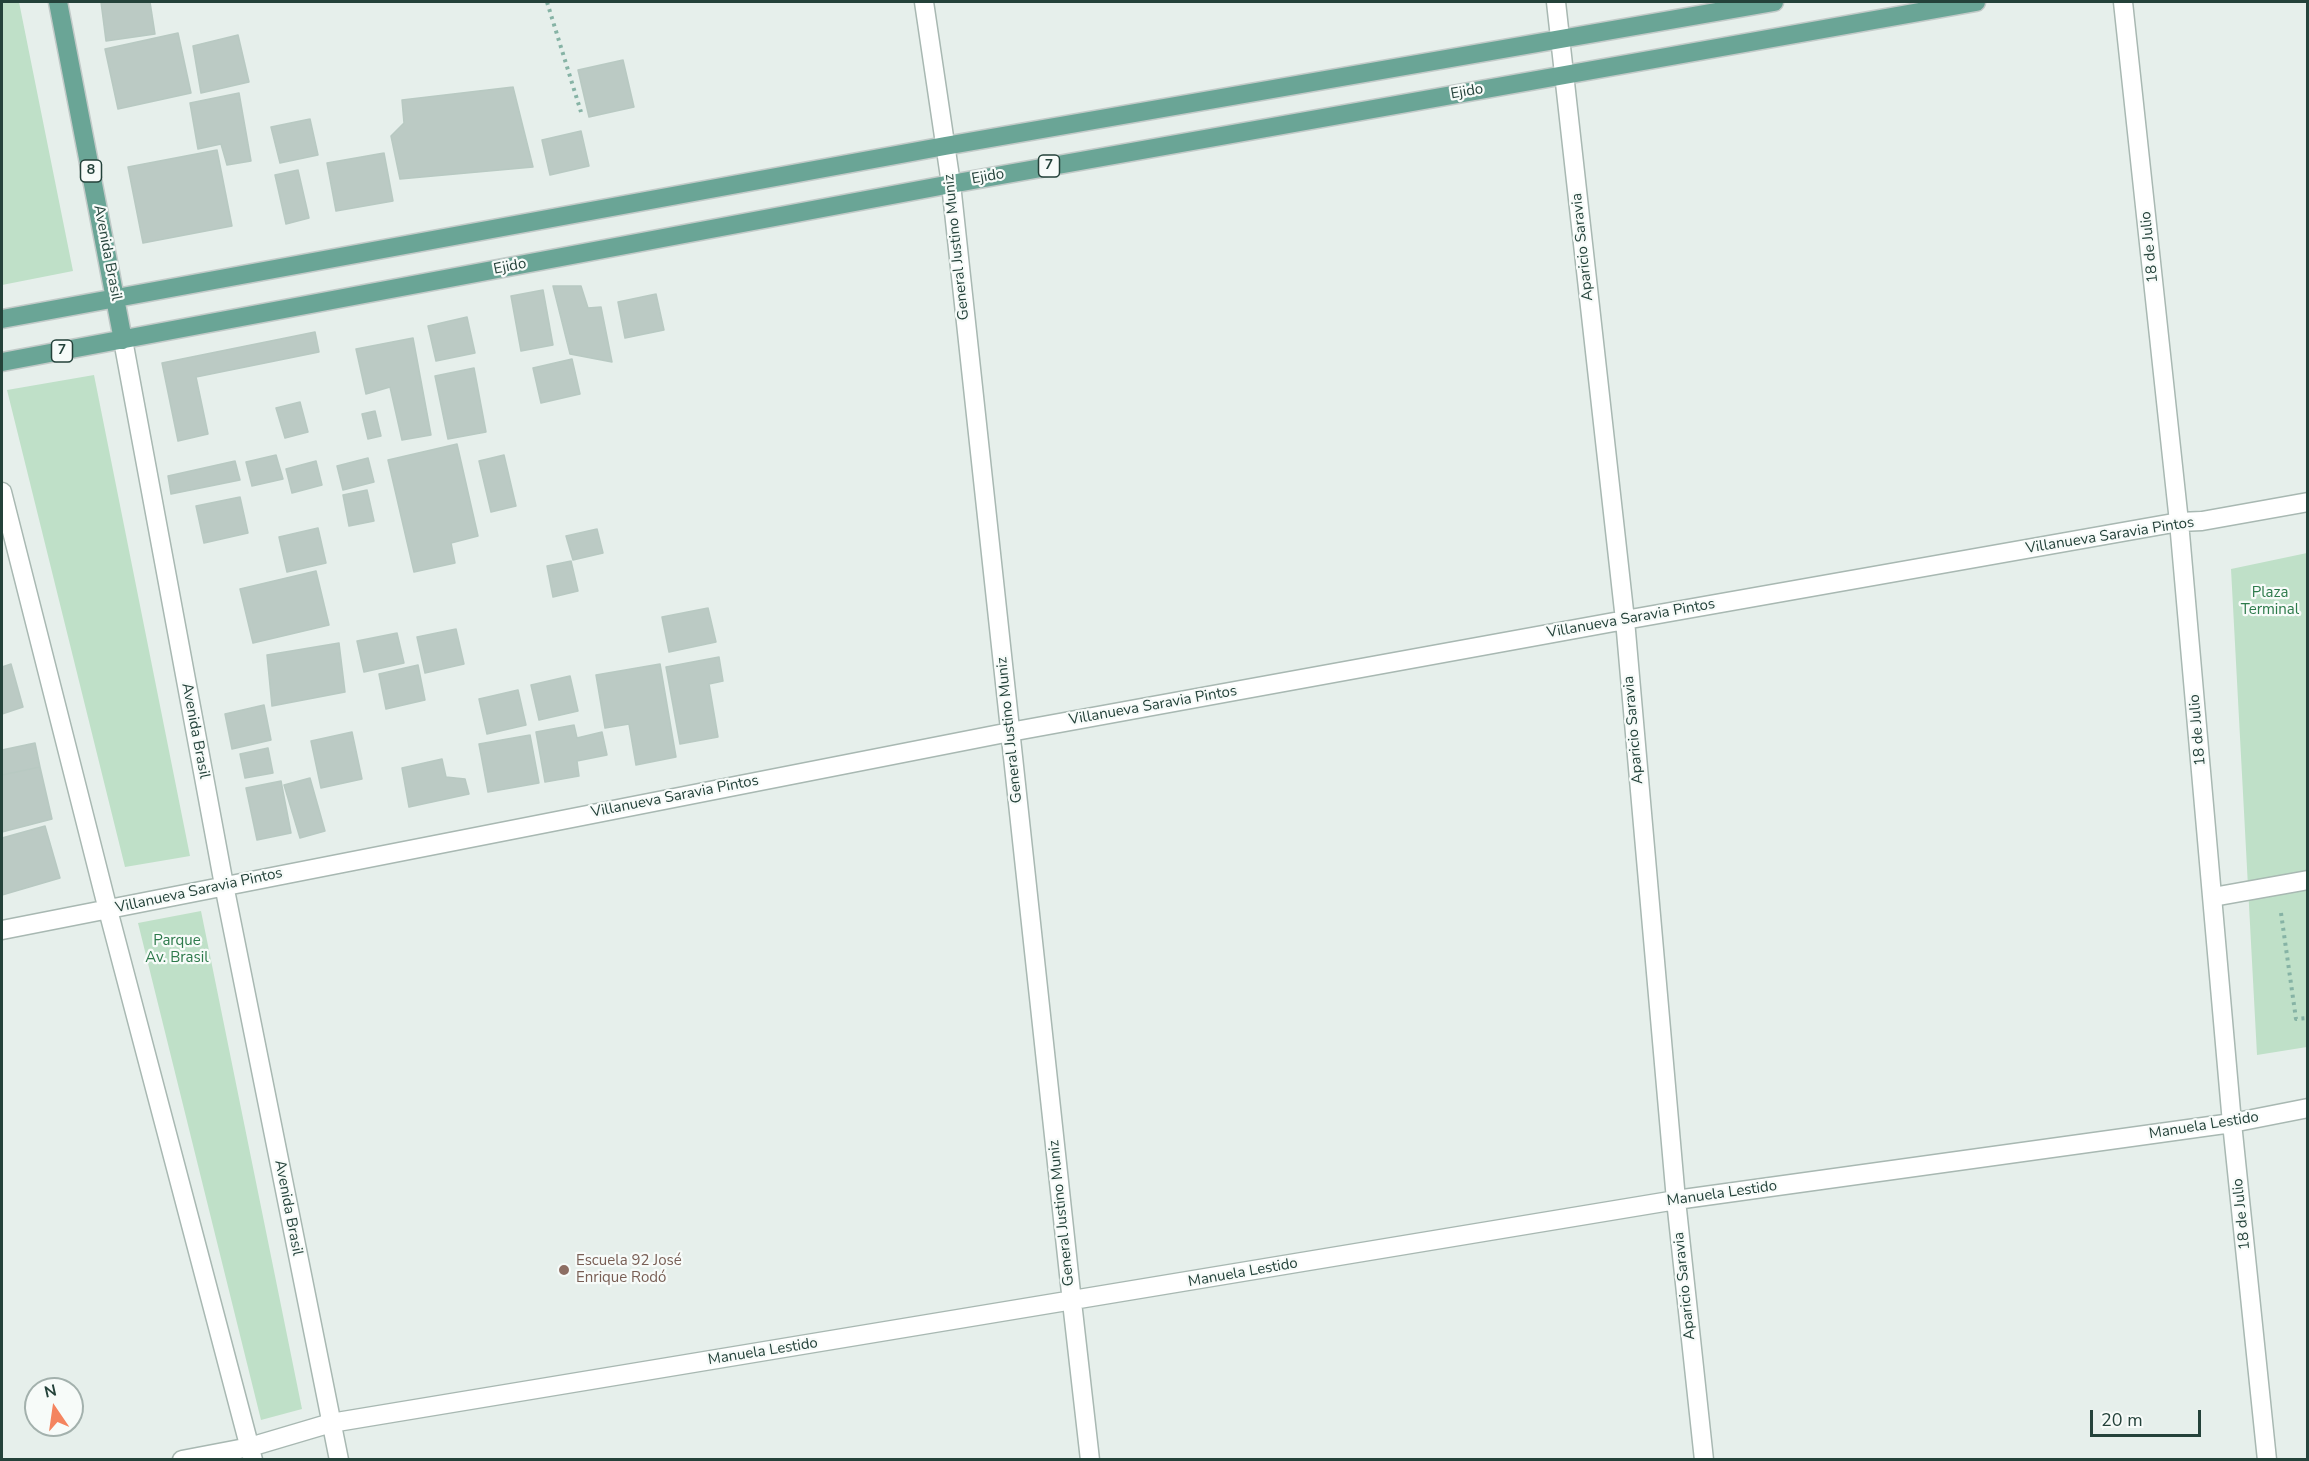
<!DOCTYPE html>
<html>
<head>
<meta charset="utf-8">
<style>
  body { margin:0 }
  #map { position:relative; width:2309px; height:1461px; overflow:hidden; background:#e6efeb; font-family:"Nunito Sans",sans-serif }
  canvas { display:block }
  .frame { position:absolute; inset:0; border:3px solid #24423a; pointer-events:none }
  .north { position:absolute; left:24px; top:1377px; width:60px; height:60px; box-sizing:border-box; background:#f7fbf9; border:2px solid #a3b1ad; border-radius:50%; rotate:347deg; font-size:16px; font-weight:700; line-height:24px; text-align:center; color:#24423a }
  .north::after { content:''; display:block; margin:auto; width:21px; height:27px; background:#f4845f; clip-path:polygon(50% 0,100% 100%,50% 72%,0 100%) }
  .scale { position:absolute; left:2090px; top:1410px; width:111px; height:27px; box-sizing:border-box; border:3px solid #24423a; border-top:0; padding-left:8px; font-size:18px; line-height:21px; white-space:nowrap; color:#24423a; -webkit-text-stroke:4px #f7fbf9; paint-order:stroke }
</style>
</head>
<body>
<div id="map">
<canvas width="2309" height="1461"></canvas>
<div class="frame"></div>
<div class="north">N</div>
<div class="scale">20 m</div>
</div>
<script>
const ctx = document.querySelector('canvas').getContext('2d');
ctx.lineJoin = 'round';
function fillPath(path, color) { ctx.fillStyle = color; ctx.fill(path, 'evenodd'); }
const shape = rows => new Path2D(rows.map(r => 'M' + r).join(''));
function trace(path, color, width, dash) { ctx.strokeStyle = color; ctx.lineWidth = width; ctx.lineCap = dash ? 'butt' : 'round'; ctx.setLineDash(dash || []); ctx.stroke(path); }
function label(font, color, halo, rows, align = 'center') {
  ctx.font = font + ' "Nunito Sans",sans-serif'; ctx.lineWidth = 4.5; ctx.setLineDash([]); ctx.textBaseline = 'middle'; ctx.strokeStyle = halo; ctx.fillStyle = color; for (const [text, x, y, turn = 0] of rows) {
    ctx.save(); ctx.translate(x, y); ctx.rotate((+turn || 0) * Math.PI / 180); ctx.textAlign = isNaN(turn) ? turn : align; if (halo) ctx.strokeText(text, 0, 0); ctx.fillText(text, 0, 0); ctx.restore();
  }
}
fillPath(shape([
  [2,2,19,2,73,271,2,285],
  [94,375,190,856,125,867,7,390],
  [2307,553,2307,1047,2257,1055,2231,569],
  [201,911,302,1409,261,1420,138,923]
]), '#bfe0c8');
const building = shape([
  [101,2,150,2,155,34,106,41,101,2],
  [178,33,191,93,118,109,105,49,178,33],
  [238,35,249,82,201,93,193,46,238,35],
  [623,60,634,107,589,117,578,70,623,60],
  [513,87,533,167,400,179,391,136,404,123,402,100,513,87],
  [239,93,251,161,227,165,221,144,198,149,190,103,239,93],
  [310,119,318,155,280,163,271,127,310,119],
  [581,131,589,166,550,175,542,140,581,131],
  [217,150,232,226,143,243,128,167,217,150],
  [384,153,393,201,336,211,327,163,384,153],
  [298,170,309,218,286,224,275,175,298,170],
  [553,286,581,286,588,308,601,307,612,362,570,354,553,286],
  [543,290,553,345,521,351,511,296,543,290],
  [656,294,664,330,625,338,618,302,656,294],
  [467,317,475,353,436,361,428,326,467,317],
  [315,332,319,352,196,377,208,434,178,441,162,363,315,332],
  [413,338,431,435,402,440,390,387,366,394,356,349,413,338],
  [572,359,580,394,541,403,533,368,572,359],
  [474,368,486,432,448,439,435,376,474,368],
  [300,402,308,432,285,438,276,408,300,402],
  [375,411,381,436,368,439,362,414,375,411],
  [457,444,478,536,451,543,455,563,414,572,388,460,457,444],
  [276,455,283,479,252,486,246,462,276,455],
  [504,455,516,506,491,512,479,461,504,455],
  [368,458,374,482,343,490,337,466,368,458],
  [235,461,240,480,171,494,168,476,235,461],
  [316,461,322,485,292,493,286,469,316,461],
  [367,490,374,521,349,526,343,495,367,490],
  [240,497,248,533,204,543,196,506,240,497],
  [318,528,326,563,287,572,279,537,318,528],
  [597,529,603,553,573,560,566,536,597,529],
  [571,561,578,591,553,597,547,566,571,561],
  [316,571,329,625,253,643,240,589,316,571],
  [708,608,716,642,669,652,662,617,708,608],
  [456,629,464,664,425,673,417,637,456,629],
  [397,633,404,663,364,672,357,641,397,633],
  [339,643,345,692,272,706,267,655,339,643],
  [719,657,723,681,709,684,718,737,680,744,666,667,719,657],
  [11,664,23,707,2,714,2,667,11,664],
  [660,664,676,757,636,765,629,724,605,728,596,675,660,664],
  [418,665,425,700,386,709,379,674,418,665],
  [570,676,578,711,539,720,531,685,570,676],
  [518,690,526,725,487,734,479,699,518,690],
  [264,705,271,740,232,749,225,714,264,705],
  [574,725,577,738,602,732,607,755,577,761,579,776,545,782,536,732,574,725],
  [352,732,362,779,321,788,311,741,352,732],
  [530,735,539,783,488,792,479,744,530,735],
  [35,743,40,767,2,775,2,750,35,743],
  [268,748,273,773,245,778,240,754,268,748],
  [442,759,446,777,465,779,469,794,409,807,402,768,442,759],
  [40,767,52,819,2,832,2,775,40,767],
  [310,778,325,831,300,838,284,785,310,778],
  [281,781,291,833,257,840,246,788,281,781],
  [45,826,60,878,2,895,2,838,45,826]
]);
fillPath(building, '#bbcac4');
trace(building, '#b8c9c2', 1.5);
const minor = shape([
  [924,2,951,184,1072,1302,1090,1460],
  [1556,2,1625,620,1676,1200,1704,1460],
  [2123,2,2179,522,2232,1123,2267,1460],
  [123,340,224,885,339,1460],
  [2,492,108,910,253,1460],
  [2213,897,2308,880],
  [2,930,1010,732,1625,620,2179,522,2202,521,2308,502],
  [182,1460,250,1447,331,1423,1676,1200,2232,1123,2308,1108]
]);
const major = shape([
  [58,2,123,340],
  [2,319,945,146,1774,2],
  [2,362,951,184,1976,2]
]);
trace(minor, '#a8b8b2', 21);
trace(major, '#c2cac8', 21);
trace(shape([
  [547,2,581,112],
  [2281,913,2296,1019,2308,1018]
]), '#86b3a5', 4, [3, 4.5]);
trace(minor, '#fff', 18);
trace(major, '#6aa596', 18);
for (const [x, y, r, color] of [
  [564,1270,6,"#8d6e63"]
]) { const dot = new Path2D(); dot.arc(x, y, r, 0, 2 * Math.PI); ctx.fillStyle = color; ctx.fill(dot); trace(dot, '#f7fbf9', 2); }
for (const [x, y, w] of [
  [1049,166,21],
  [91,171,21],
  [62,351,21]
]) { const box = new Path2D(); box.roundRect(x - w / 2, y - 11, w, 22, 4.5); ctx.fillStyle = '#f7fbf9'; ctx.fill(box); trace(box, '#24423a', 1.5); }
label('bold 14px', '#24423a', null, [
  ["7",1049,166],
  ["8",91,171],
  ["7",62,351]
]);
label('15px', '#24423a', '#f7fbf9', [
  ["Ejido",1467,92,-10],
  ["Ejido",988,177,-10],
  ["General Justino Muniz",957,247,-96],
  ["Aparicio Saravia",1583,247,-96],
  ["18 de Julio",2150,247,-96],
  ["Avenida Brasil",107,253,79],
  ["Ejido",510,267,-11],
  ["Villanueva Saravia Pintos",2110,536,-9],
  ["Villanueva Saravia Pintos",1631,619,-10],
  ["Villanueva Saravia Pintos",1153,706,-10],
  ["General Justino Muniz",1010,730,-96],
  ["Aparicio Saravia",1634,730,-95],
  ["18 de Julio",2198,730,-95],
  ["Avenida Brasil",195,731,79],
  ["Villanueva Saravia Pintos",675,797,-11],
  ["Villanueva Saravia Pintos",199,891,-12],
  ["Manuela Lestido",2204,1126,-9],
  ["Manuela Lestido",1722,1194,-8],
  ["Avenida Brasil",288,1208,79],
  ["General Justino Muniz",1062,1213,-96],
  ["18 de Julio",2242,1214,-96],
  ["Manuela Lestido",1243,1273,-10],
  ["Aparicio Saravia",1685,1286,-96],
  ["Manuela Lestido",763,1352,-9]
]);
label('15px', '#2d7a4b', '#f7fbf9', [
  ["Plaza",2270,593],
  ["Terminal",2270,610],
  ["Parque",177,941],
  ["Av. Brasil",177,958]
]);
label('15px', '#785e54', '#f7fbf9', [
  ["Escuela 92 José",576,1261],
  ["Enrique Rodó",576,1278]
], 'left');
</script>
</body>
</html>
